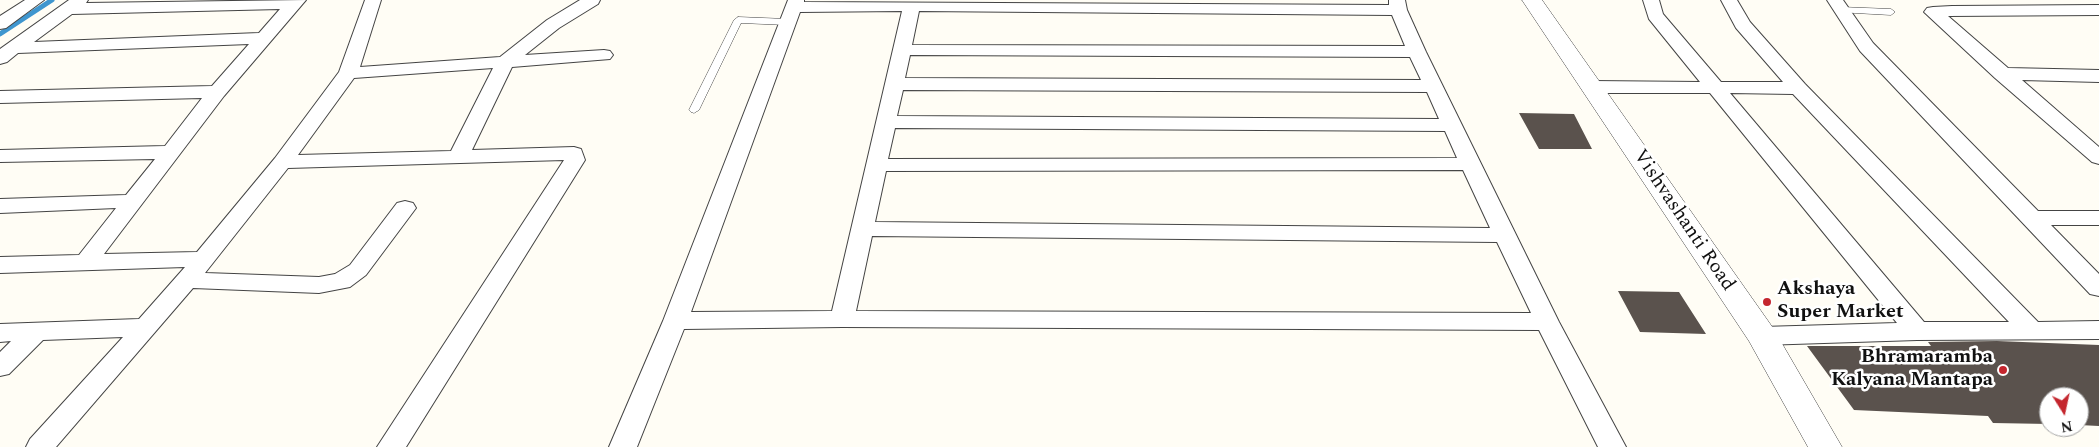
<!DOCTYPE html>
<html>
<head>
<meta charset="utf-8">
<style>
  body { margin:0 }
  #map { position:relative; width:2099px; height:447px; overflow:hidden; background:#fffdf5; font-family:Spectral,serif }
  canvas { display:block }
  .north { position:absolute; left:2039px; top:387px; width:50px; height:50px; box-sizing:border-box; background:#fff; border:1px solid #a0a0a0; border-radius:50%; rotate:170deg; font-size:14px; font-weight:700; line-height:20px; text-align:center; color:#111 }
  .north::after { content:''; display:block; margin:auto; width:18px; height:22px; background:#c4262e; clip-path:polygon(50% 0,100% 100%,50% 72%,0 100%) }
</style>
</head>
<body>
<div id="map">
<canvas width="2099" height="447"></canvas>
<div class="north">N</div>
</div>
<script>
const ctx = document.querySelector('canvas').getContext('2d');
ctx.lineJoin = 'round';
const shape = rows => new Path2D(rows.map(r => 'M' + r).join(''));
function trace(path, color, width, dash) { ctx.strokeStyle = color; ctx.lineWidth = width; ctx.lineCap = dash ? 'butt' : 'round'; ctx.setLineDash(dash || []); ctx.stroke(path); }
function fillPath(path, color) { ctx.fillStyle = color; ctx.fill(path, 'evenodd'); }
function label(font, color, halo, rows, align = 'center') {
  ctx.font = font + ' Spectral,serif'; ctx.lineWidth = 5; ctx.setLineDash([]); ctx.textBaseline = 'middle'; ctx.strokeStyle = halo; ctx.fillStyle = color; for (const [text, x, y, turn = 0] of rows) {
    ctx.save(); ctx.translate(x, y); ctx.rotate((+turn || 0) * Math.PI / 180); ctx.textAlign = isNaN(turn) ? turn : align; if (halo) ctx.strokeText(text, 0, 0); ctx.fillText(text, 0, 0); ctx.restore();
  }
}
trace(shape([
  [0,34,52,0]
]), '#3f96cf', 5);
fillPath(shape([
  [1519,113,1574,114,1592,149,1539,149],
  [1618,291,1679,292,1706,334,1640,332],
  [1997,341,2099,345,2099,426,2079,425,2079,397,2049,397,2049,424,1993,423,1988,416,1854,410,1807,346,1931,346,1928,342]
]), '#5a524d');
const service = shape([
  [1840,7,1891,9,1895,12,1891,15,1837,12,1837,8,1840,7],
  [738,17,787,19,791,22,787,25,741,23,699,110,694,113,691,112,689,110,734,20,738,17]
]);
const minor = shape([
  [25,0,44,0,6,28,0,29,0,16,25,0],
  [69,0,88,0,86,3,306,0,224,96,104,254,197,252,275,158,339,72,365,0,381,0,360,67,500,57,547,20,580,0,600,0,598,4,559,28,525,55,604,50,610,51,613,55,610,59,512,67,472,150,574,147,581,149,585,160,406,447,377,447,564,160,288,168,205,273,319,277,335,274,350,265,397,203,405,201,413,203,416,208,366,275,350,287,319,293,193,288,56,447,26,447,30,439,123,337,43,340,9,374,0,376,0,352,11,341,0,342,0,324,139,319,185,267,0,273,0,257,79,255,116,208,0,213,0,199,126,195,155,159,0,162,0,150,165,146,202,98,0,103,0,91,212,86,249,44,18,53,7,62,0,64,0,49,69,0],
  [280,9,259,33,34,42,72,14,280,9],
  [493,68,451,151,298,155,354,78,493,68],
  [788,0,804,0,804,2,1389,5,1389,0,1405,0,1407,10,1426,52,1559,322,1626,447,1598,447,1539,330,842,327,684,329,637,447,609,447,663,321,788,0],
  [902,11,832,311,691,312,800,12,902,11],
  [919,11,1392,15,1405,46,912,45,919,11],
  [910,55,1410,57,1421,80,905,78,910,55],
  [903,90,1427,92,1439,119,897,116,903,90],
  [895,128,1445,131,1457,158,888,159,895,128],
  [1463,170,1490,228,875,222,886,171,1463,170],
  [872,236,1497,242,1531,313,856,311,872,236],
  [1643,0,1659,0,1663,14,1721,82,1783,82,1736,28,1721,0,1737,0,1750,22,1805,84,2038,322,2099,321,2099,339,1917,340,1762,345,1753,342,1749,336,1753,330,1762,327,1897,323,1710,93,1592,93,1585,91,1582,87,1585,83,1592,81,1700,82,1649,19,1643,0],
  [1730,93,1793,94,2009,322,1924,322,1730,93],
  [1827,0,1843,0,1873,43,2038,211,2099,211,2099,225,2051,225,2099,274,2099,296,2090,294,1860,51,1827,0],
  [2099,5,2099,15,1948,16,2008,68,2099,70,2099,82,2022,80,2099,147,2099,164,2092,162,1995,78,1924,12,1927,8,1933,7,1952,6,2099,5]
]);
const tertiary = shape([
  [1522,0,1542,0,1773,328,1842,447,1808,447,1749,341,1522,0]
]);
trace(service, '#444', 1);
trace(minor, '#444', 2);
trace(tertiary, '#444', 1);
fillPath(service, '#fff');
fillPath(minor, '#fff');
fillPath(tertiary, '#fff');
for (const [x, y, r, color] of [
  [1767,302,5,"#c4262e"],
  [2003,370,5,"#c4262e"]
]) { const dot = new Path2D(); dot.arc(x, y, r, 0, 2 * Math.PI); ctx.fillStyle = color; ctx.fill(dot); trace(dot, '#fff', 2); }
label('20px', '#111', '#fff', [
  ["Vishvashanti Road",1683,221,56]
]);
label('bold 20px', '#111', '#fff', [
  ["Akshaya",1777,290],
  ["Super Market",1777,313],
  ["Bhramaramba",1993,358,"right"],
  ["Kalyana Mantapa",1993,381,"right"]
], 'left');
</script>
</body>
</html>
